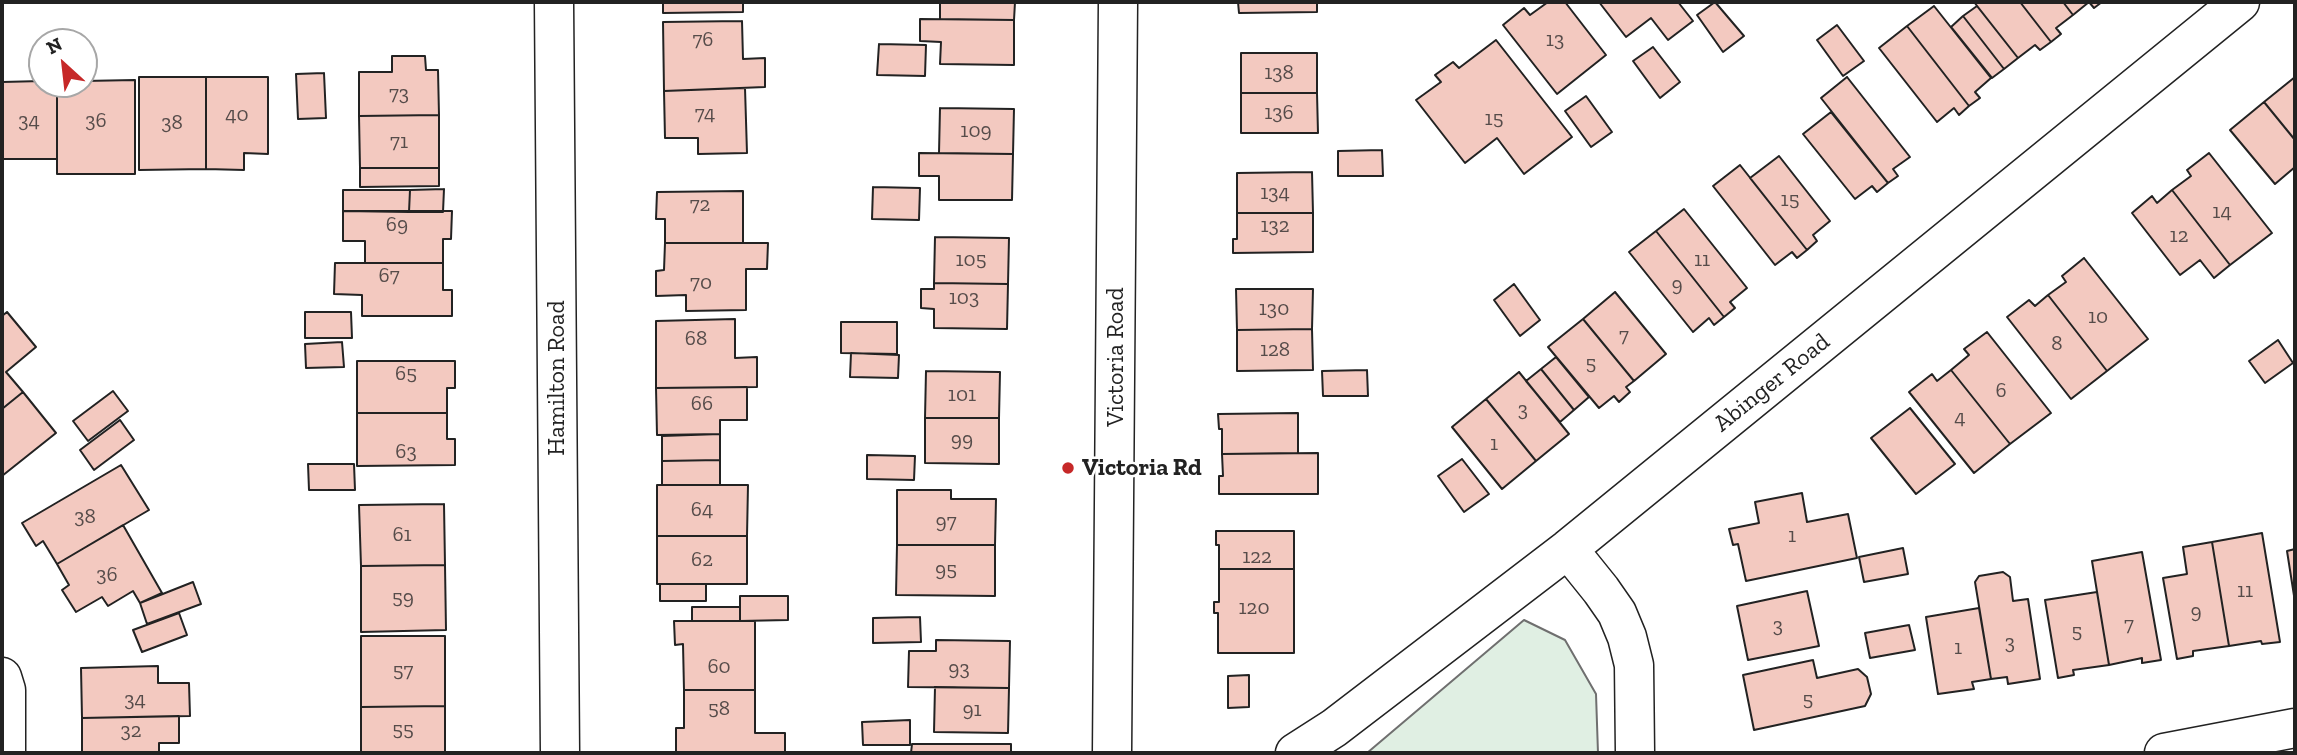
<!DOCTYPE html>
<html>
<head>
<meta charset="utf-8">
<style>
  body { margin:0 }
  #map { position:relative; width:2297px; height:755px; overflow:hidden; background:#fff; font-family:"Zilla Slab",serif }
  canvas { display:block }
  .frame { position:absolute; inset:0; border:4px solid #222; pointer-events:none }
  .north { position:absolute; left:28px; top:28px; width:70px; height:70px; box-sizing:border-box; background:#fff; border:2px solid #a7a7a7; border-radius:50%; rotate:333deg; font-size:19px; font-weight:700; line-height:28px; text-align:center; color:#222 }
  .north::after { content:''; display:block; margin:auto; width:24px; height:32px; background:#c62828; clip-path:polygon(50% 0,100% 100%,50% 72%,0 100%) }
</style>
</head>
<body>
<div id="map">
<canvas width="2297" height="755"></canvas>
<div class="frame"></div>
<div class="north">N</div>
</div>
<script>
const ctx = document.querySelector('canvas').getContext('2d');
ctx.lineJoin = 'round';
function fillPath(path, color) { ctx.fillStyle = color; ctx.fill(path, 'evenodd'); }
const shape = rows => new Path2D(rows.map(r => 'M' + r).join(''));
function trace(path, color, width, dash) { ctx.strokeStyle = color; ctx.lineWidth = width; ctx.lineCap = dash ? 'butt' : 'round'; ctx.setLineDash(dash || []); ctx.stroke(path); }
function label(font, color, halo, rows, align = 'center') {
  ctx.font = font + ' "Zilla Slab",serif'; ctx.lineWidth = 5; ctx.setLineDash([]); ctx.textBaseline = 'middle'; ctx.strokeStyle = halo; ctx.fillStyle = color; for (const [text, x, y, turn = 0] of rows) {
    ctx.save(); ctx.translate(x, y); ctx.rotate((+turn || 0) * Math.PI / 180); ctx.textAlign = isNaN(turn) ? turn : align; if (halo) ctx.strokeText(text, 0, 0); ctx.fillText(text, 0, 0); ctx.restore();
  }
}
const green = shape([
  [1524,620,1565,640,1596,694,1598,753,1367,753,1524,620]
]);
fillPath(green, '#e0efe3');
trace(green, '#6f6f6f', 2);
const building = shape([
  [663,2,743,2,743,12,663,13,663,2],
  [940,2,1015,2,1014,20,940,19,940,2],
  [1238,2,1317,2,1317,12,1239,13,1238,2],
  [1548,2,1565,2,1606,55,1557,94,1503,25,1524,8,1530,15,1548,2],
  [1599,2,1678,2,1693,21,1668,40,1651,18,1626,37,1599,2],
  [1715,2,1744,36,1723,52,1697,15,1715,2],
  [1974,2,2020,2,2051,42,2040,50,2035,45,2018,58,1974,2],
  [2020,2,2063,2,2073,15,2056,28,2061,34,2051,42,2020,2],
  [2063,2,2102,2,2094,8,2089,2,2073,15,2063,2],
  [1934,6,1991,78,1975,92,1980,98,1969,106,1907,26,1934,6],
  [1977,6,2018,58,2004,69,1963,16,1977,6],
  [1963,16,2004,69,1992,78,1951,27,1963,16],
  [920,19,1014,20,1014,65,940,64,941,42,920,41,920,19],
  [742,21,743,59,765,58,765,87,664,91,663,22,742,21],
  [1837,25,1864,61,1843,76,1817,40,1837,25],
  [1907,26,1969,106,1959,115,1954,108,1937,122,1879,48,1907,26],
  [1496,40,1572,137,1524,174,1497,138,1465,163,1416,100,1441,82,1435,75,1453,62,1459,68,1496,40],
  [879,44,926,45,925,76,877,75,879,44],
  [1653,47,1680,82,1660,98,1633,61,1653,47],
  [1241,53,1317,53,1317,93,1241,93,1241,53],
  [392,56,425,56,426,70,438,70,439,115,359,116,359,72,392,72,392,56],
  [324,73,326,118,298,119,296,74,324,73],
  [139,77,206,77,206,169,139,170,139,77],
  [206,77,268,77,268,154,244,153,244,170,206,169,206,77],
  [1847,77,1910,157,1893,169,1898,176,1888,183,1821,98,1847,77],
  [2295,77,2295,140,2264,102,2295,77],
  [135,80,135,174,57,174,57,84,84,84,84,81,135,80],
  [42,81,42,84,57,84,57,159,2,159,2,82,42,81],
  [745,88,747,153,698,154,698,138,665,138,664,91,745,88],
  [1241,93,1317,93,1318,133,1241,133,1241,93],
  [1586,96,1612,132,1591,147,1565,111,1586,96],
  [2264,102,2295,140,2295,167,2275,184,2230,130,2264,102],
  [940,108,1014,109,1013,154,939,153,940,108],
  [1831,112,1888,183,1877,192,1872,186,1855,199,1803,134,1831,112],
  [439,115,439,168,360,168,359,116,439,115],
  [1382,150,1383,176,1338,176,1338,151,1382,150],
  [919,153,1013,154,1012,200,939,200,939,176,919,176,919,153],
  [2209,153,2272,233,2230,265,2172,190,2191,176,2187,170,2209,153],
  [1779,156,1830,221,1813,235,1817,241,1807,250,1750,178,1779,156],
  [1740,165,1807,250,1797,258,1792,252,1775,265,1713,186,1740,165],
  [360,168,439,168,439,186,360,187,360,168],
  [1312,172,1313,213,1237,213,1237,173,1312,172],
  [873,187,920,188,919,220,872,219,873,187],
  [444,189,443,212,409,212,410,190,444,189],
  [343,190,410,190,409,212,343,211,343,190],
  [2172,190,2230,265,2214,278,2200,260,2180,275,2132,213,2152,196,2157,203,2172,190],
  [743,191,743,243,665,243,665,219,656,219,657,192,743,191],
  [1684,209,1747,288,1730,302,1735,308,1724,317,1656,231,1684,209],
  [343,211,452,211,451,239,443,239,443,263,365,263,365,241,343,241,343,211],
  [1237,213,1313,213,1313,252,1233,253,1233,239,1237,239,1237,213],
  [1656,231,1724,317,1714,325,1709,318,1693,332,1629,252,1656,231],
  [935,237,1009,238,1008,284,934,283,935,237],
  [665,243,768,243,767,269,746,269,746,310,686,311,686,295,656,296,656,271,664,270,665,243],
  [2084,258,2148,339,2107,371,2048,295,2066,282,2062,276,2084,258],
  [335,263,443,263,443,290,452,290,452,316,362,316,362,295,334,294,335,263],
  [934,283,1008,284,1007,329,934,328,934,309,921,308,921,289,934,289,934,283],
  [1514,284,1540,320,1520,336,1494,300,1514,284],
  [1236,289,1313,289,1312,329,1237,330,1236,289],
  [1615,292,1666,354,1634,381,1583,319,1615,292],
  [2048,295,2107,371,2071,399,2007,317,2029,300,2035,306,2048,295],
  [7,312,36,347,6,372,23,392,2,409,2,316,7,312],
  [305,312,351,312,352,338,305,338,305,312],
  [735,319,735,358,757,357,757,387,656,388,656,321,735,319],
  [1583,319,1634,381,1626,387,1630,392,1619,402,1614,396,1599,408,1548,347,1583,319],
  [841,322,897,322,897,354,841,353,841,322],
  [1312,329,1313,370,1237,371,1237,330,1312,329],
  [1987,332,2051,413,2010,444,1951,370,1969,355,1964,349,1987,332],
  [2278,340,2293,363,2265,383,2249,361,2278,340],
  [342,342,344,367,306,368,305,344,342,342],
  [851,353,899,355,898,378,850,377,851,353],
  [1556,357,1589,397,1574,410,1541,369,1556,357],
  [357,361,455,361,455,388,447,388,447,413,357,413,357,361],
  [1541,369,1574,410,1560,422,1526,381,1541,369],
  [1367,370,1368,396,1323,396,1322,371,1367,370],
  [1951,370,2010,444,1974,473,1909,392,1932,374,1937,381,1951,370],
  [926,371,1000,372,999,418,925,418,926,371],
  [1519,372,1569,434,1536,461,1486,399,1519,372],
  [747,387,747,420,720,420,720,434,657,435,656,388,747,387],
  [113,391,128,411,88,441,73,421,113,391],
  [23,392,56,433,2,476,2,409,23,392],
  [1486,399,1536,461,1502,489,1452,427,1486,399],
  [1910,408,1955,464,1916,494,1871,438,1910,408],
  [357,413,447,413,447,439,455,439,455,465,357,466,357,413],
  [1298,413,1298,453,1222,454,1222,429,1219,429,1218,414,1298,413],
  [925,418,999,418,999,464,925,463,925,418],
  [120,420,134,440,94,470,80,450,120,420],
  [720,434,720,460,662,461,662,436,720,434],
  [1318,453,1318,494,1219,494,1219,476,1223,476,1222,454,1318,453],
  [867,455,915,456,914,480,867,479,867,455],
  [1462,459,1489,494,1464,512,1438,476,1462,459],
  [720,460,720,485,662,485,662,461,720,460],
  [308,464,354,464,355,490,309,490,308,464],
  [121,465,149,510,57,564,43,541,36,546,22,523,121,465],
  [657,485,748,485,747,536,657,536,657,485],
  [897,490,951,490,951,499,996,499,995,545,897,545,897,490],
  [1802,493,1807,522,1848,514,1857,558,1746,581,1738,544,1733,545,1729,529,1759,523,1755,502,1802,493],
  [444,504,445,565,361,566,359,505,444,504],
  [123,525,162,593,140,603,133,591,108,606,102,597,76,612,62,590,69,585,57,564,123,525],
  [1216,531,1294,531,1294,569,1219,569,1219,545,1216,545,1216,531],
  [2262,533,2280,642,2262,644,2261,641,2229,646,2212,542,2262,533],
  [657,536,747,536,747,584,657,584,657,536],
  [2212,542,2229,646,2193,651,2193,656,2177,659,2163,578,2187,574,2183,547,2212,542],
  [897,545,995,545,995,596,896,595,897,545],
  [1903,548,1908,574,1864,582,1859,557,1903,548],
  [2295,549,2295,602,2287,551,2295,549],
  [2142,552,2161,660,2142,663,2142,658,2109,665,2092,561,2142,552],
  [445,565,446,630,361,632,361,566,445,565],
  [1219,569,1294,569,1294,653,1218,653,1218,613,1214,613,1214,602,1219,602,1219,569],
  [2003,572,2010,577,2013,601,2028,599,2040,679,2008,684,2007,677,1991,679,1975,582,1979,576,2003,572],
  [193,582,201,604,147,624,140,603,193,582],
  [660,584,706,584,706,601,660,601,660,584],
  [1807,591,1819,646,1748,660,1737,606,1807,591],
  [2097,592,2109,665,2073,670,2074,675,2058,678,2045,600,2097,592],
  [740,596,788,596,788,620,740,621,740,596],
  [692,607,740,607,740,621,692,621,692,607],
  [1979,608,1991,679,1972,682,1974,689,1938,694,1926,617,1979,608],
  [179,613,187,635,142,652,133,630,179,613],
  [920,617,921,642,873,643,873,618,920,617],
  [674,621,755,621,755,690,684,690,683,644,675,645,674,621],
  [1909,625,1915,650,1870,658,1865,633,1909,625],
  [361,636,445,636,445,706,361,707,361,636],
  [936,640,1010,641,1009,688,908,687,909,651,936,651,936,640],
  [1813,660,1817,678,1858,669,1867,677,1871,694,1865,706,1754,730,1743,675,1813,660],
  [158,666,158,683,189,683,190,716,82,718,81,668,158,666],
  [1249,675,1249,707,1228,708,1228,676,1249,675],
  [935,687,1009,688,1008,733,934,732,935,687],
  [684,690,755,690,755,733,785,733,785,753,676,753,676,728,684,728,684,690],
  [445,706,445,753,361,753,361,707,445,706],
  [179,716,179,743,159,743,159,753,82,753,82,718,179,716],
  [910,720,910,745,863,745,862,722,910,720],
  [912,744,1011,744,1011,753,911,753,912,744]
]);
fillPath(building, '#f3c9c0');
trace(building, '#222', 2);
const street = shape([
  [554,2,560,753],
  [1568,549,1601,590,1617,613,1627,637,1634,665,1635,753],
  [2,677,6,690,6,753],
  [1112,753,1118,2],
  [1295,753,1334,728,1568,549,2240,2],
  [2164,753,2295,728]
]);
trace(street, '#222', 41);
trace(street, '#fff', 38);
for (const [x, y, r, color] of [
  [1068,468,7,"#c62828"]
]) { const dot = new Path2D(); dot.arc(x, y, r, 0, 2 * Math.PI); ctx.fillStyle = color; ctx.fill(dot); trace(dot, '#fff', 2.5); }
label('21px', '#564c4a', null, [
  ["76",703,40],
  ["13",1555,40],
  ["138",1279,73],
  ["73",399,94],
  ["136",1279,113],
  ["74",705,114],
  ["40",237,115],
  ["15",1494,119],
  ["34",29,121],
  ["36",96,121],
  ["38",172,123],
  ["109",976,131],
  ["71",399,142],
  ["134",1275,193],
  ["15",1790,200],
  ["72",700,205],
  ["14",2222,212],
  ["69",397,225],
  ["132",1275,226],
  ["12",2179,236],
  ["105",971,260],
  ["11",1702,260],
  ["67",389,276],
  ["70",701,283],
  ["9",1677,285],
  ["103",964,298],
  ["130",1274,309],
  ["10",2098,317],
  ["7",1624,336],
  ["68",696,339],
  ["8",2057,344],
  ["128",1275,350],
  ["5",1591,364],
  ["65",406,374],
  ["6",2001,391],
  ["101",962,395],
  ["66",702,404],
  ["3",1523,410],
  ["4",1960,418],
  ["99",962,440],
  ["1",1494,444],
  ["63",406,452],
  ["64",702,510],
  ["38",85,517],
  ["97",946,522],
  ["61",402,535],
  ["1",1792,536],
  ["122",1257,557],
  ["62",702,560],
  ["95",946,570],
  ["36",107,575],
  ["11",2245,591],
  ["59",403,598],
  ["120",1254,608],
  ["9",2196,612],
  ["7",2129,625],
  ["3",1778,626],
  ["5",2077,632],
  ["3",2010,643],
  ["1",1958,648],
  ["60",719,667],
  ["93",959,669],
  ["57",403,671],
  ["34",135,700],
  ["5",1808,700],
  ["58",719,709],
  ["91",972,710],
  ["55",403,730],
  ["32",131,731]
]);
label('24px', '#222', '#fff', [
  ["Victoria Road",1116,357,-90],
  ["Hamilton Road",557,378,-90],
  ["Abinger Road",1772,383,-39]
]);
label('bold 24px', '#222', '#fff', [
  ["Victoria Rd",1082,468]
], 'left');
</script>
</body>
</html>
